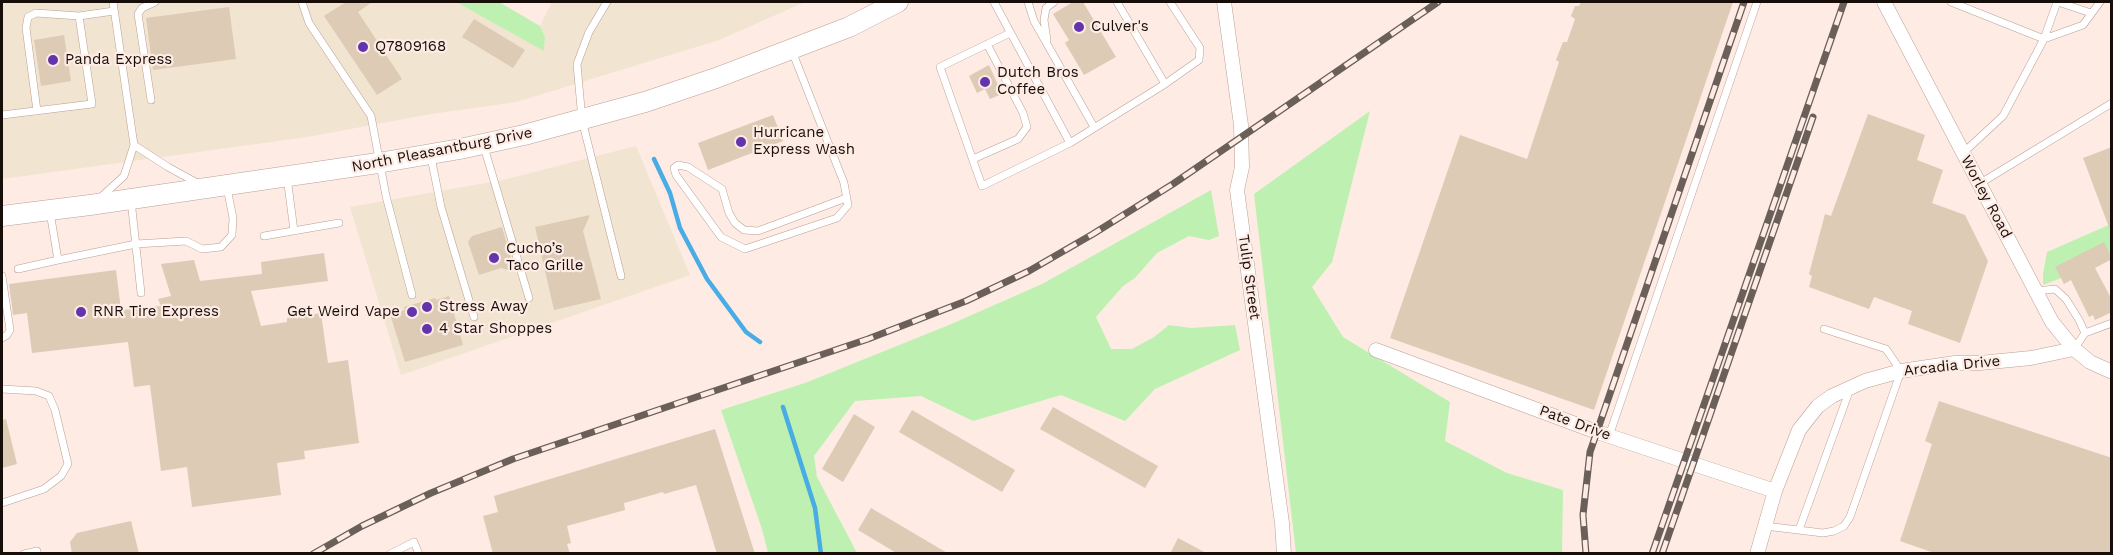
<!DOCTYPE html>
<html>
<head>
<meta charset="utf-8">
<style>
  body { margin:0 }
  #map { position:relative; width:2113px; height:555px; overflow:hidden; background:#fdebe4; font-family:"Work Sans",sans-serif }
  canvas { display:block }
  .frame { position:absolute; inset:0; border:3px solid #170e0a; pointer-events:none }
</style>
</head>
<body>
<div id="map">
<canvas width="2113" height="555"></canvas>
<div class="frame"></div>
</div>
<script>
const ctx = document.querySelector('canvas').getContext('2d');
ctx.lineJoin = 'round';
function fillPath(path, color) { ctx.fillStyle = color; ctx.fill(path, 'evenodd'); }
const shape = rows => new Path2D(rows.map(r => 'M' + r).join(''));
function trace(path, color, width, dash) { ctx.strokeStyle = color; ctx.lineWidth = width; ctx.lineCap = dash ? 'butt' : 'round'; ctx.setLineDash(dash || []); ctx.stroke(path); }
function label(font, color, halo, rows, align = 'center') {
  ctx.font = font + ' "Work Sans",sans-serif'; ctx.lineWidth = 4.5; ctx.setLineDash([]); ctx.textBaseline = 'middle'; ctx.strokeStyle = halo; ctx.fillStyle = color; for (const [text, x, y, turn = 0] of rows) {
    ctx.save(); ctx.translate(x, y); ctx.rotate((+turn || 0) * Math.PI / 180); ctx.textAlign = isNaN(turn) ? turn : align; if (halo) ctx.strokeText(text, 0, 0); ctx.fillText(text, 0, 0); ctx.restore();
  }
}
fillPath(shape([
  [2,2,456,2,544,50,545,37,540,26,552,2,805,2,719,40,516,102,431,114,307,137,2,179],
  [636,146,690,275,401,375,350,207,503,180]
]), '#f1e4d0');
fillPath(shape([
  [456,2,499,2,540,26,545,37,544,51],
  [1370,111,1332,262,1312,287,1343,337,1450,402,1445,441,1507,473,1563,490,1562,553,1296,553,1254,194],
  [1211,190,1219,236,1209,240,1189,236,1157,253,1135,278,1123,286,1096,317,1111,349,1132,349,1154,337,1169,325,1191,328,1235,325,1240,350,1155,389,1125,421,1061,395,973,421,921,396,855,401,814,456,817,477,857,553,768,553,762,529,721,410,805,383,949,325,1042,284],
  [2111,224,2111,259,2043,285,2043,274,2047,252]
]), '#bef1b1');
trace(shape([
  [654,159,670,193,680,228,707,279,746,332,760,342],
  [783,407,815,508,821,554]
]), '#48ace5', 4.5);
fillPath(shape([
  [346,2,372,2,358,12,402,79,377,95,324,16],
  [1073,2,1083,2,1116,57,1084,75,1065,43,1069,40,1053,14],
  [1581,2,1733,2,1594,410,1390,338,1460,135,1527,159,1559,62,1556,60,1563,42,1567,42,1575,19,1571,16,1575,6,1579,6],
  [229,7,236,59,153,70,146,18],
  [474,19,525,50,513,68,462,37],
  [64,35,71,81,41,86,34,40],
  [989,65,1002,94,990,99,985,89,977,93,969,76],
  [1868,114,1925,135,1917,160,1943,170,1932,203,1965,215,1988,261,1960,343,1908,324,1912,311,1874,297,1869,309,1809,287,1812,276,1809,274,1825,214,1831,216],
  [773,115,783,141,708,170,698,143],
  [2112,147,2112,230,2110,230,2083,158],
  [590,215,583,231,601,299,554,310,535,227],
  [502,227,514,269,508,270,501,268,479,275,468,242,472,236],
  [2104,242,2112,259,2095,268,2112,300,2112,312,2095,320,2093,315,2089,317,2071,280,2064,284,2055,267],
  [324,253,328,281,251,291,261,326,287,322,287,318,321,313,328,363,348,360,359,443,304,451,305,459,277,463,281,495,192,507,187,467,161,471,150,385,134,387,128,342,32,353,27,313,13,315,9,284,116,270,121,310,161,306,158,299,171,296,161,264,194,260,200,281,262,274,261,262],
  [449,296,463,345,405,362,390,314,405,310,404,307,435,298,436,300],
  [1939,401,2112,458,2112,554,1937,554,1900,541,1932,444,1925,441],
  [1053,407,1158,466,1145,488,1040,429],
  [912,410,1015,470,1002,492,899,432],
  [854,414,875,427,843,482,822,469],
  [6,419,17,464,2,468,2,420],
  [715,429,755,554,717,554,696,485,664,494,663,492,624,503,625,510,567,526,571,543,567,544,570,554,493,554,483,516,498,512,494,496],
  [871,508,949,554,898,554,858,530],
  [131,521,139,554,72,554,70,542,77,533],
  [1178,538,1208,554,1170,554]
]), '#ddcbb5');
const lane = shape([
  [302,2,309,23,371,116,386,196,412,295],
  [607,2,589,32,577,64,582,120,621,276],
  [994,2,1070,143,1165,84,1199,60,1200,48,1170,2],
  [1028,2,1034,21,1094,127],
  [1117,2,1165,84],
  [1951,2,2044,39,2083,25,2100,2],
  [2058,2,2091,13],
  [1010,33,940,67,982,186,1070,143],
  [1047,40,1044,20,1046,8,1054,2],
  [792,51,844,183,848,205,837,218,745,249,721,237,676,175,674,168,678,165,688,167,722,189,729,213,735,223,744,230,758,231,846,198],
  [151,100,138,14,142,8,155,2],
  [37,111,26,28,28,17,36,13,79,16,114,11],
  [2,115,92,104,79,16],
  [134,145,168,167,199,184],
  [484,147,529,298],
  [1963,153,2003,116,2044,39,2057,2],
  [431,157,441,207,474,317],
  [973,159,1018,139,1027,127,1023,113,987,44],
  [287,177,294,231],
  [1979,184,2112,103],
  [100,198,124,176,134,145,113,2],
  [131,200,141,293],
  [50,212,58,260,136,244,186,241,202,249,221,247,232,235,233,218,227,188],
  [264,236,339,223],
  [18,269,58,260],
  [2,276,10,330,7,335,2,338],
  [2036,291,2055,289,2066,299,2079,320,2085,333,2074,349],
  [2085,333,2112,323],
  [2,389,36,391,49,396,55,410,68,464,61,476,44,489,2,503],
  [1609,436,1757,2],
  [1765,526,1823,533,1834,531,1844,526,1850,517,1901,371,1886,349,1824,329],
  [1799,530,1850,389],
  [24,554,37,551],
  [390,554,414,542,419,554]
]);
const street = shape([
  [1224,2,1241,125,1242,167,1237,190,1282,523,1284,554],
  [1884,2,2052,322,2074,349,2090,362,2112,372],
  [1376,350,1597,432,1775,491],
  [1757,554,1775,491,1799,430,1818,406,1832,396,1865,381,1901,371,1955,363,1980,363,2031,358,2074,349]
]);
const secondary = shape([
  [2,216,90,205,378,163,460,149,524,135,645,102,716,78,849,27,898,2]
]);
trace(lane, '#bb9f94', 8);
trace(street, '#bb9f94', 15);
trace(secondary, '#bb9f94', 21);
trace(lane, '#fff', 7);
trace(street, '#fff', 14);
trace(secondary, '#fff', 20);
const rail = shape([
  [313,554,362,526,431,493,513,459,868,339,966,301,1029,271,1093,234,1173,184,1438,2],
  [1586,554,1583,515,1590,452,1744,2],
  [1652,554,1844,2],
  [1662,554,1813,117]
]);
trace(rail, '#6b5f5a', 7);
trace(rail, '#fdebe4', 4.5, [14]);
for (const [x, y, r, color] of [
  [1079,27,6,"#6334ac"],
  [363,47,6,"#6334ac"],
  [53,60,6,"#6334ac"],
  [985,82,6,"#6334ac"],
  [741,142,6,"#6334ac"],
  [494,258,6,"#6334ac"],
  [427,307,6,"#6334ac"],
  [81,312,6,"#6334ac"],
  [412,312,6,"#6334ac"],
  [427,329,6,"#6334ac"]
]) { const dot = new Path2D(); dot.arc(x, y, r, 0, 2 * Math.PI); ctx.fillStyle = color; ctx.fill(dot); trace(dot, '#fdebe4', 2); }
label('15px', '#170e0a', '#fdebe4', [
  ["Culver's",1091,27],
  ["Q7809168",375,47],
  ["Panda Express",65,60],
  ["Dutch Bros",997,73],
  ["Coffee",997,90],
  ["Hurricane",753,133],
  ["Express Wash",753,150],
  ["Cucho’s",506,249],
  ["Taco Grille",506,266],
  ["Stress Away",439,307],
  ["RNR Tire Express",93,312],
  ["Get Weird Vape",400,312,"right"],
  ["4 Star Shoppes",439,329]
], 'left');
label('15px', '#170e0a', '#fdebe4', [
  ["North Pleasantburg Drive",442,150,-11],
  ["Worley Road",1986,197,62],
  ["Tulip Street",1249,277,82],
  ["Arcadia Drive",1952,366,-6],
  ["Pate Drive",1575,423,20]
]);
</script>
</body>
</html>
